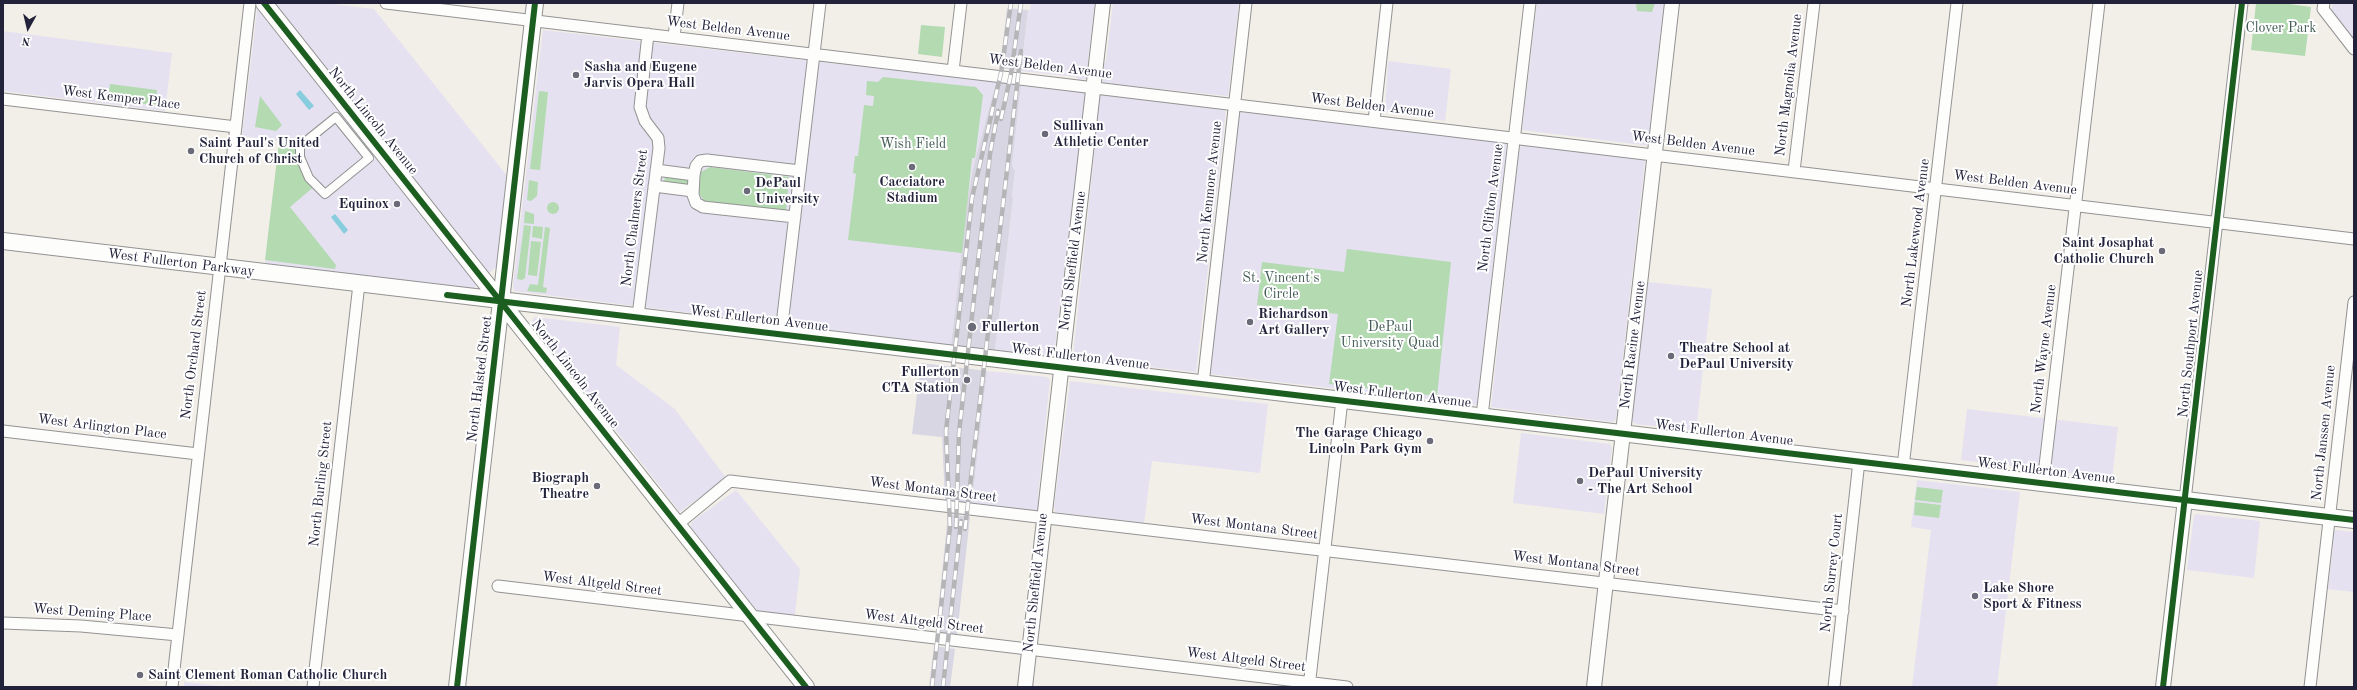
<!DOCTYPE html>
<html>
<head>
<meta charset="utf-8">
<style>
  body { margin:0 }
  #map { position:relative; width:2357px; height:690px; overflow:hidden; background:#f2efe8; font-family:"Old Standard TT",serif }
  canvas { display:block }
  .frame { position:absolute; inset:0; border:4px solid #22223b; pointer-events:none }
  .north { position:absolute; left:8px; top:8px; width:40px; height:40px; -webkit-text-stroke:3px #fff; paint-order:stroke; rotate:188deg; font-size:11px; font-weight:700; line-height:16px; text-align:center; color:#22223b }
  .north::after { content:''; display:block; margin:auto; width:14px; height:18px; background:#22223b; clip-path:polygon(50% 0,100% 100%,50% 72%,0 100%) }
</style>
</head>
<body>
<div id="map">
<canvas width="2357" height="690"></canvas>
<div class="frame"></div>
<div class="north">N</div>
</div>
<script>
const ctx = document.querySelector('canvas').getContext('2d');
ctx.lineJoin = 'round';
function fillPath(path, color) { ctx.fillStyle = color; ctx.fill(path, 'evenodd'); }
const shape = rows => new Path2D(rows.map(r => 'M' + r).join(''));
function trace(path, color, width, dash) { ctx.strokeStyle = color; ctx.lineWidth = width; ctx.lineCap = dash ? 'butt' : 'round'; ctx.setLineDash(dash || []); ctx.stroke(path); }
function label(font, color, halo, rows, align = 'center') {
  ctx.font = font + ' "Old Standard TT",serif'; ctx.lineWidth = 4; ctx.setLineDash([]); ctx.textBaseline = 'middle'; ctx.strokeStyle = halo; ctx.fillStyle = color; for (const [text, x, y, turn = 0] of rows) {
    ctx.save(); ctx.translate(x, y); ctx.rotate((+turn || 0) * Math.PI / 180); ctx.textAlign = isNaN(turn) ? turn : align; if (halo) ctx.strokeText(text, 0, 0); ctx.fillText(text, 0, 0); ctx.restore();
  }
}
fillPath(shape([
  [251,3,323,3,374,9,508,177,498,265,473,289,265,266,280,141,242,136,257,11],
  [1031,3,1095,3,1088,59,1091,63,1089,78,1079,80,1076,77,1021,71,1028,10,1030,10],
  [1113,3,1239,3,1228,96,1103,83,1102,68,1106,61],
  [1537,3,1664,3,1650,122,1653,125,1650,146,1522,130],
  [2332,3,2354,3,2354,40,2332,12],
  [543,30,996,82,973,168,967,202,951,345,514,291,513,285],
  [3,31,172,53,165,111,3,91],
  [1388,61,1451,69,1445,121,1385,112],
  [1021,86,1070,91,1074,89,1086,94,1054,354,1050,356,995,350,1013,199,1012,196,1015,171,1012,165],
  [1100,94,1222,108,1226,112,1196,372,1075,359,1073,356,1098,117,1096,110],
  [1243,110,1505,142,1507,144,1477,405,1210,374,1239,116],
  [1523,144,1644,159,1645,161,1616,419,1613,422,1491,407,1519,149],
  [1648,282,1712,289,1696,431,1636,424,1631,421],
  [535,317,620,327,616,365,675,409,726,478,680,512,533,324,532,321],
  [987,371,1047,377,1050,380,1038,496,1040,501,1038,509,1035,511,972,503],
  [1070,381,1268,404,1260,473,1152,461,1144,523,1055,512,1054,507],
  [1967,409,2118,427,2112,478,1961,460],
  [1521,433,1610,444,1612,448,1604,514,1513,503],
  [1917,480,2020,492,1997,687,1912,687,1931,530,1911,527],
  [736,490,800,569,795,615,759,612,755,609,690,526,693,521],
  [2196,514,2260,521,2254,578,2187,570,2194,515],
  [2336,530,2354,532,2354,592,2328,589,2333,547,2330,543,2333,531],
  [184,682,229,687,184,687]
]), '#e5e1f0');
fillPath(shape([
  [1007,8,1028,10,1021,71,1000,68],
  [996,82,1021,86,1012,165,1015,171,1012,196,1013,199,995,350,951,345,967,202,973,168],
  [921,363,987,371,972,503,945,500,942,437,912,434],
  [948,514,970,517,957,635,936,632],
  [934,646,955,649,950,687,929,687]
]), '#d7d6e2');
fillPath(shape([
  [1623,3,1655,3,1652,12,1637,11,1636,4],
  [2256,3,2282,3,2311,7,2305,56,2251,50],
  [921,25,945,27,942,57,918,54],
  [883,77,976,87,983,95,975,158,972,158,962,253,848,240,856,174,853,173,855,156,858,156,864,105,873,106,874,96,866,95,867,81,878,82],
  [110,84,157,90,156,105,108,100],
  [539,91,548,92,540,170,530,169],
  [260,96,282,125,276,131,255,127],
  [279,142,300,146,300,157,317,184,290,207,336,265,335,269,265,260],
  [710,167,789,177,786,212,705,202,698,192,701,172],
  [666,174,687,177,690,180,688,185,666,184,664,181],
  [529,180,538,182,537,196,531,201,527,200],
  '547 208a6 6 0 1 1 12 0a6 6 0 1 1-12 0Z',
  [525,211,534,214,534,224,524,223],
  [524,225,531,226,525,278,522,280,517,279],
  [533,226,543,227,542,239,532,237],
  [545,227,550,228,543,287,547,288,546,293,527,291,530,284,538,285],
  [531,241,541,242,537,276,528,275],
  [1347,249,1451,262,1437,396,1329,384,1338,314,1257,305,1262,262,1344,272],
  [1917,487,1943,490,1941,503,1915,500],
  [1915,502,1941,505,1939,518,1914,515]
]), '#b3dab1');
fillPath(shape([
  [300,90,314,106,309,110,296,94],
  [335,214,348,230,344,234,331,217]
]), '#88cdde');
const pedestrian = shape([
  [336,117,369,158,325,194,309,178,300,157,300,146,336,117]
]);
const minor = shape([
  [386,3,2354,239],
  [2324,3,2323,9,2354,49],
  [674,37,678,3],
  [953,71,961,3],
  [3,99,236,127],
  [1374,121,1387,3],
  [656,170,694,175],
  [1794,171,1814,3],
  [654,186,693,191],
  [795,217,703,207,696,203,693,195,694,175,696,166,700,161,707,160,800,171],
  [638,316,659,148,658,138,645,121,640,107,648,34],
  [781,333,820,3],
  [1203,384,1246,3],
  [1482,416,1530,3],
  [3,431,198,454],
  [1903,467,1957,3],
  [2043,483,2099,3],
  [2185,500,2242,3],
  [678,524,730,481,1843,611],
  [498,586,1347,687],
  [3,623,81,626,178,635],
  [172,687,250,3],
  [313,687,359,284],
  [1309,687,1342,400],
  [1834,687,1859,461],
  [2310,687,2354,302]
]);
const tertiary = shape([
  [1025,687,1103,3],
  [1594,687,1672,3],
  [2163,687,2185,500]
]);
const secondary = shape([
  [264,3,806,687],
  [3,241,2354,520],
  [457,687,535,3]
]);
trace(pedestrian, '#949393', 10);
trace(minor, '#949393', 13);
trace(tertiary, '#949393', 16);
trace(secondary, '#949393', 18);
trace(pedestrian, '#fdfdfc', 8);
trace(minor, '#fdfdfc', 11);
trace(tertiary, '#fdfdfc', 14);
trace(secondary, '#fdfdfc', 16);
const rail = shape([
  [1001,119,1011,74,1021,3],
  [956,527,959,433,990,154,998,111],
  [965,529,1021,51],
  [932,687,950,527,946,431,972,198,1001,73,1011,3],
  [943,687,961,521]
]);
trace(rail, '#b5b4b7', 4.5);
trace(rail, '#fff', 3, [9]);
trace(shape([
  [264,3,806,687],
  [447,295,2354,520],
  [457,687,535,3],
  [2163,687,2242,3]
]), '#1b5e20', 6);
for (const [x, y, r, color] of [
  [576,75,4,"#6b6a78"],
  [1045,134,4,"#6b6a78"],
  [191,151,4,"#6b6a78"],
  [912,167,4,"#6b6a78"],
  [747,191,4,"#6b6a78"],
  [397,204,4,"#6b6a78"],
  [2162,251,4,"#6b6a78"],
  [1250,322,4,"#6b6a78"],
  [972,327,5,"#6b6a78"],
  [1671,356,4,"#6b6a78"],
  [967,380,4,"#6b6a78"],
  [1430,441,4,"#6b6a78"],
  [1580,481,4,"#6b6a78"],
  [597,486,4,"#6b6a78"],
  [1975,596,4,"#6b6a78"],
  [140,675,4,"#6b6a78"]
]) { const dot = new Path2D(); dot.arc(x, y, r, 0, 2 * Math.PI); ctx.fillStyle = color; ctx.fill(dot); trace(dot, '#fff', 1.5); }
label('14px', '#435c55', '#fff', [
  ["Clover Park",2281,28],
  ["Wish Field",913,144],
  ["St. Vincent's",1281,278],
  ["Circle",1281,294],
  ["DePaul",1390,327],
  ["University Quad",1390,343]
]);
label('14px', '#22223b', '#fff', [
  ["West Belden Avenue",728,29,7],
  ["West Belden Avenue",1050,67,7],
  ["North Magnolia Avenue",1789,85,-83],
  ["West Kemper Place",121,98,7],
  ["West Belden Avenue",1372,106,7],
  ["North Lincoln Avenue",373,121,51],
  ["West Belden Avenue",1693,144,7],
  ["West Belden Avenue",2015,183,7],
  ["North Kenmore Avenue",1210,192,-84],
  ["North Clifton Avenue",1491,208,-83],
  ["North Chalmers Street",635,218,-83],
  ["North Lakewood Avenue",1916,233,-83],
  ["North Sheffield Avenue",1073,261,-83],
  ["West Fullerton Parkway",181,263,7],
  ["West Fullerton Avenue",759,319,7],
  ["North Southport Avenue",2191,344,-84],
  ["North Racine Avenue",1633,345,-83],
  ["North Wayne Avenue",2044,349,-83],
  ["North Orchard Street",194,355,-83],
  ["West Fullerton Avenue",1080,357,7],
  ["North Lincoln Avenue",575,374,52],
  ["North Halsted Street",480,379,-83],
  ["West Fullerton Avenue",1402,395,7],
  ["West Arlington Place",102,427,7],
  ["West Fullerton Avenue",1724,433,7],
  ["North Janssen Avenue",2324,433,-84],
  ["West Fullerton Avenue",2046,471,7],
  ["North Burling Street",321,484,-84],
  ["West Montana Street",933,490,7],
  ["West Montana Street",1254,527,7],
  ["West Montana Street",1576,564,7],
  ["North Surrey Court",1832,573,-84],
  ["North Sheffield Avenue",1036,583,-84],
  ["West Altgeld Street",602,584,7],
  ["West Deming Place",92,613,4],
  ["West Altgeld Street",924,622,7],
  ["West Altgeld Street",1246,660,7]
]);
label('bold 14px', '#22223b', '#fff', [
  ["Sasha and Eugene",584,67],
  ["Jarvis Opera Hall",584,83],
  ["Sullivan",1053,126],
  ["Athletic Center",1053,142],
  ["Saint Paul's United",199,143],
  ["Church of Christ",199,159],
  ["Cacciatore",912,182,"center"],
  ["Stadium",912,198,"center"],
  ["DePaul",755,183],
  ["University",755,199],
  ["Equinox",389,204,"right"],
  ["Saint Josaphat",2154,243,"right"],
  ["Catholic Church",2154,259,"right"],
  ["Richardson",1258,314],
  ["Art Gallery",1258,330],
  ["Fullerton",981,327],
  ["Theatre School at",1679,348],
  ["DePaul University",1679,364],
  ["Fullerton",959,372,"right"],
  ["CTA Station",959,388,"right"],
  ["The Garage Chicago",1422,433,"right"],
  ["Lincoln Park Gym",1422,449,"right"],
  ["DePaul University",1588,473],
  ["- The Art School",1588,489],
  ["Biograph",589,478,"right"],
  ["Theatre",589,494,"right"],
  ["Lake Shore",1983,588],
  ["Sport & Fitness",1983,604],
  ["Saint Clement Roman Catholic Church",148,675]
], 'left');
</script>
</body>
</html>
